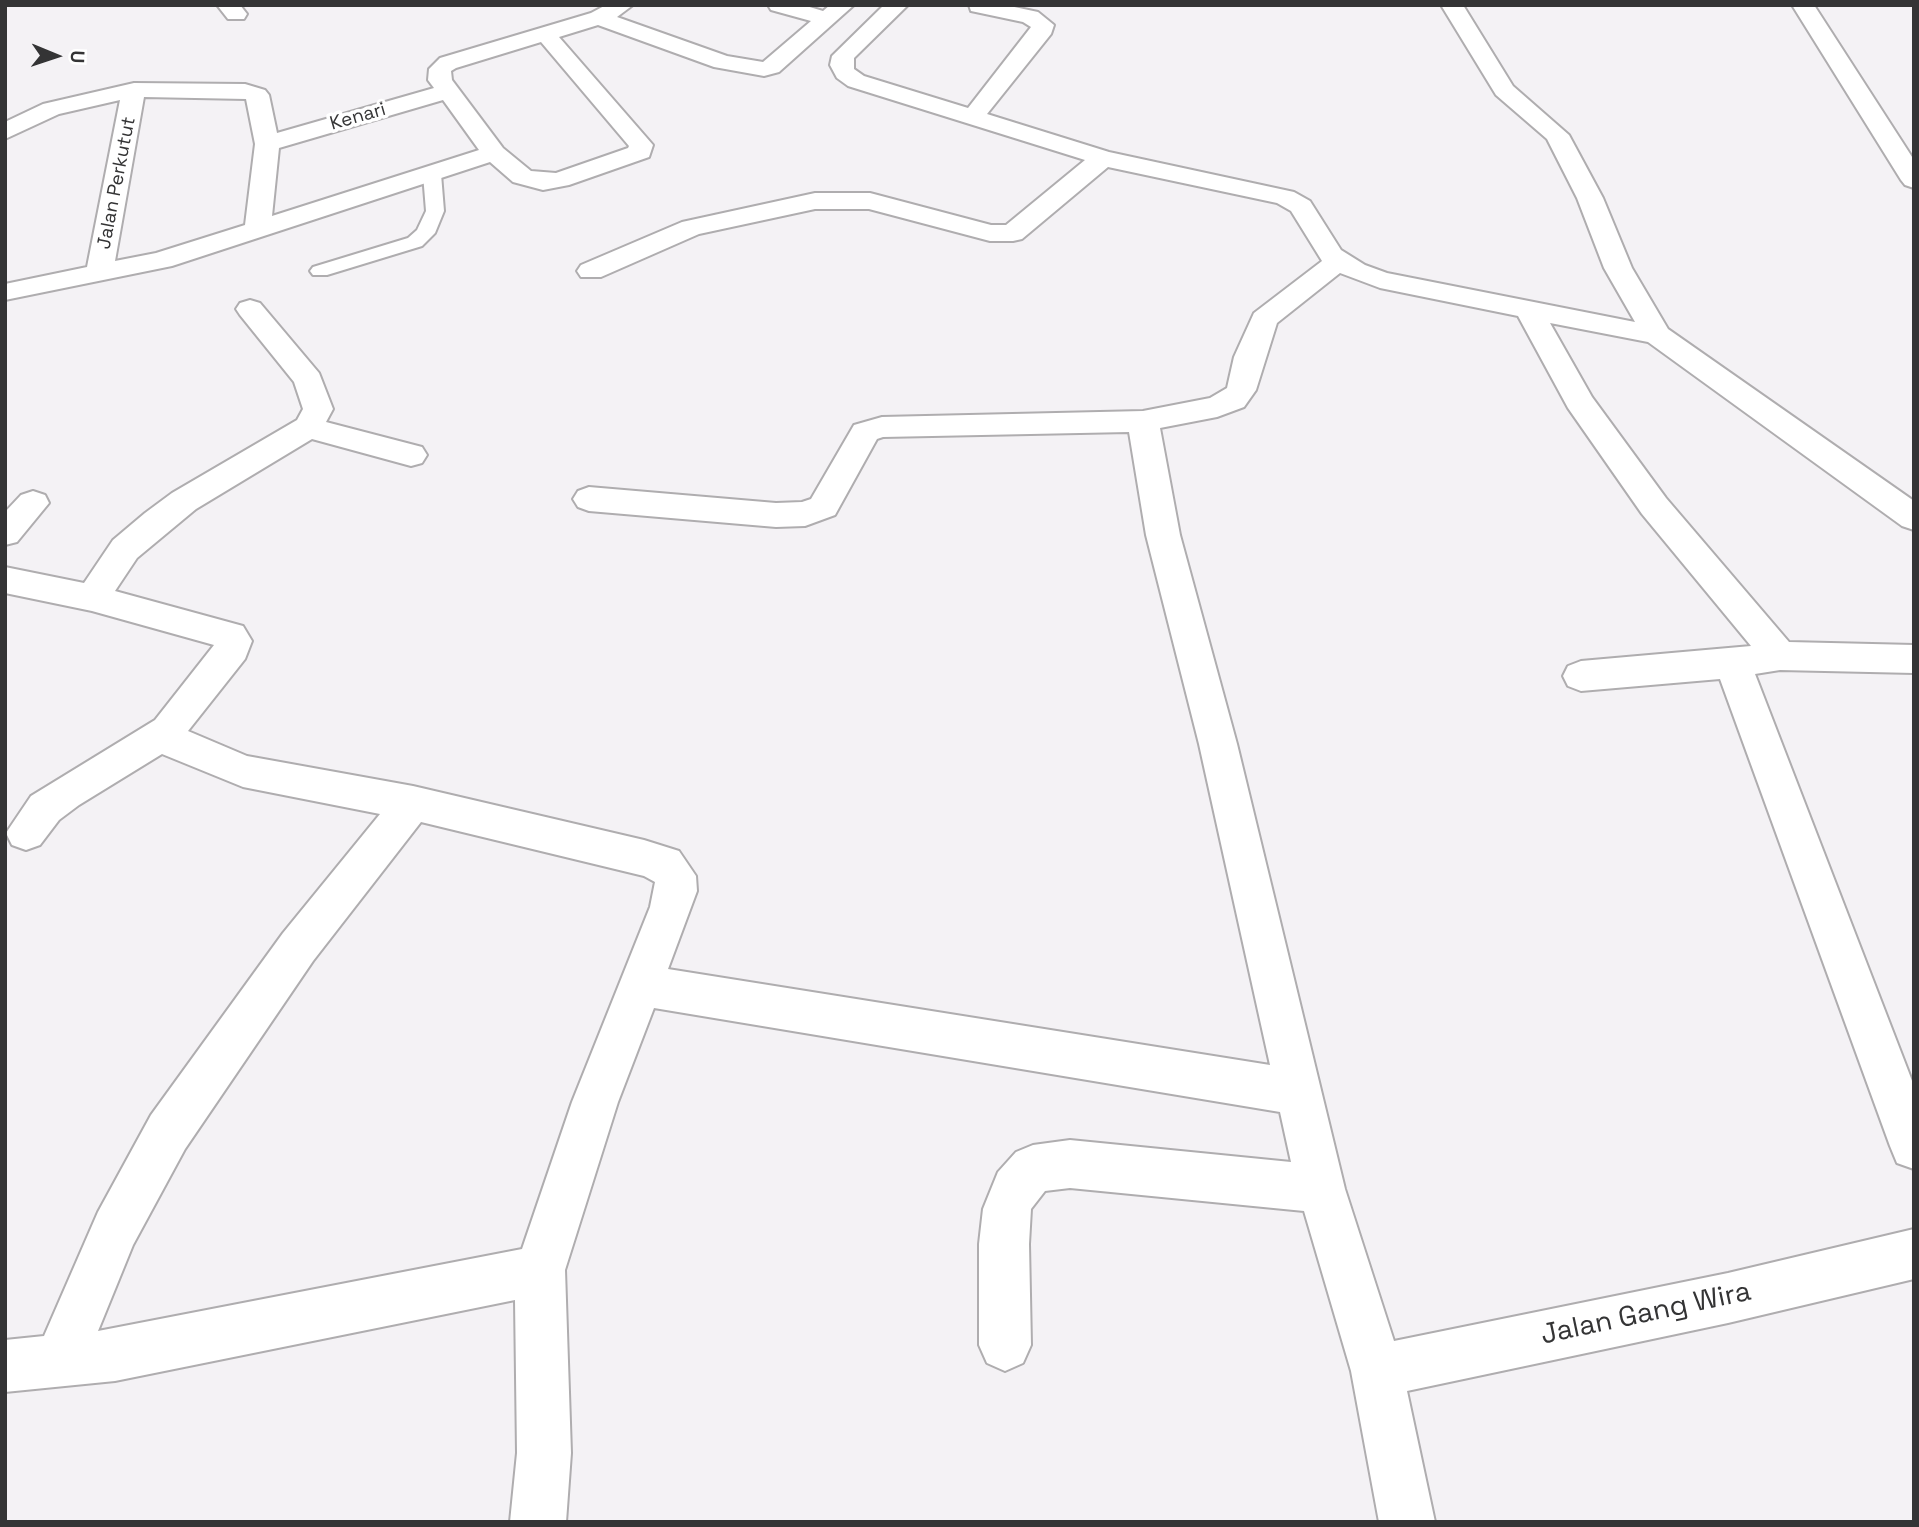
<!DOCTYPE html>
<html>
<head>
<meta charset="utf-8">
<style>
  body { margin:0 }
  #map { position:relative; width:1919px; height:1527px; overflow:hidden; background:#f4f2f5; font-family:"Space Grotesk",sans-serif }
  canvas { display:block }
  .frame { position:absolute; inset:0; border:7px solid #343435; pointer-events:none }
  .north { position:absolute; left:21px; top:21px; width:70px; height:70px; -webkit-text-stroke:5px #fff; paint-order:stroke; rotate:92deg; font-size:19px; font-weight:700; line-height:28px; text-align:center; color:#343435 }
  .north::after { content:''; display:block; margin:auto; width:24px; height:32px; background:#343435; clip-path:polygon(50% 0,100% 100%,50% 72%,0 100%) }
</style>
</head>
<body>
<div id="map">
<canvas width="1919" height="1527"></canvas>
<div class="frame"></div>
<div class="north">U</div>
</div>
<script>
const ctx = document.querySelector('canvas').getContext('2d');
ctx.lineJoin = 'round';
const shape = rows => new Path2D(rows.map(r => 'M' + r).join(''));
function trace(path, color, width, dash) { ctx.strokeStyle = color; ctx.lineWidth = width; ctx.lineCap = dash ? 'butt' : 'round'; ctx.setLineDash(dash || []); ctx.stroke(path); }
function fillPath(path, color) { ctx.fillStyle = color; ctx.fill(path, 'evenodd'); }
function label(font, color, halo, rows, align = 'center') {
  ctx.font = font + ' "Space Grotesk",sans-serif'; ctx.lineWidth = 7; ctx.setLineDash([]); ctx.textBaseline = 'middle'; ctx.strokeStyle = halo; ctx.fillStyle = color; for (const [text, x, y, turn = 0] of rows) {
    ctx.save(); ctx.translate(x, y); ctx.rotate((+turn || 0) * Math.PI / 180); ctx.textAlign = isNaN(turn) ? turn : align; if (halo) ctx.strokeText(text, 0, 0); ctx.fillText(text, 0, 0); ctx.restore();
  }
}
const service = shape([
  [432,169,441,174,444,211,435,233,422,246,327,275,313,275,310,271,313,267,408,238,417,230,426,211,423,174,432,169]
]);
const minor = shape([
  [217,5,240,5,247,14,244,19,228,19,217,5],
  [606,5,633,5,617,17,727,56,763,62,811,21,771,10,768,5,803,5,823,11,830,5,854,5,779,72,764,76,714,67,598,25,559,37,653,145,649,157,569,185,543,190,513,182,490,162,172,266,5,300,5,284,87,267,120,100,59,114,5,139,5,122,43,104,134,83,245,84,265,90,269,95,277,133,434,88,428,80,429,69,440,58,591,13,606,5],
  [541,42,629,146,628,148,556,173,531,171,503,148,452,80,451,71,456,68,541,42],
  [144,97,246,99,255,144,245,225,156,253,115,261,144,97],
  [443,100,479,150,272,216,279,148,443,100],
  [884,5,908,5,854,58,854,69,864,76,968,108,1031,27,1023,22,971,11,969,5,1005,5,1038,12,1054,25,1051,34,987,114,1109,152,1294,192,1310,201,1341,250,1365,265,1387,273,1635,322,1604,268,1577,198,1547,139,1496,95,1441,5,1463,5,1513,86,1569,135,1603,198,1632,268,1668,329,1914,501,1914,530,1902,526,1648,342,1550,323,1592,397,1666,498,1789,642,1914,645,1914,673,1780,670,1755,674,1914,1086,1914,1169,1897,1163,1890,1146,1720,679,1581,691,1568,686,1563,676,1568,666,1581,661,1751,646,1642,514,1568,408,1518,316,1380,288,1340,273,1277,323,1256,390,1244,407,1217,417,1160,428,1180,535,1237,744,1345,1189,1394,1341,1728,1273,1914,1229,1914,1279,1728,1323,1407,1391,1435,1522,1379,1522,1351,1371,1304,1211,1070,1188,1045,1191,1031,1209,1029,1244,1031,1345,1023,1363,1005,1371,987,1363,979,1345,979,1244,983,1209,998,1172,1016,1152,1033,1145,1070,1140,1291,1162,1280,1112,654,1008,618,1102,565,1270,571,1453,566,1522,510,1522,517,1453,515,1300,115,1381,5,1392,5,1340,44,1336,98,1212,151,1115,283,933,380,814,243,787,162,754,79,805,59,820,40,845,26,850,12,845,6,833,31,796,155,720,214,645,92,611,5,593,5,567,84,583,113,540,145,513,172,493,297,420,303,409,294,382,240,315,236,309,240,303,250,300,260,303,319,373,333,409,326,422,422,447,427,455,422,463,411,466,312,439,196,509,137,558,115,591,243,626,252,641,245,659,188,731,247,756,413,786,644,840,679,851,696,876,697,891,668,969,1270,1065,1199,744,1146,535,1129,432,883,437,877,439,835,515,805,526,776,527,589,511,578,507,573,499,578,491,589,487,776,503,802,502,811,499,854,425,882,417,1143,411,1210,398,1227,388,1234,357,1254,313,1322,261,1291,211,1277,203,1108,167,1022,239,1013,241,990,241,869,209,815,209,699,234,601,277,581,277,577,271,581,265,682,222,815,193,870,193,991,225,1006,225,1085,160,848,86,837,78,830,65,832,56,884,5],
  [421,822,644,876,655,882,650,907,572,1102,522,1249,98,1331,133,1245,185,1149,313,961,421,822],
  [1792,5,1814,5,1914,160,1914,188,1905,185,1901,180,1792,5],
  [33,491,45,495,49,503,17,542,5,545,5,512,21,495,33,491]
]);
trace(service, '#afadaf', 4);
trace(minor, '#afadaf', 4);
fillPath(service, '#fff');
fillPath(minor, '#fff');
label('19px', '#343435', '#fff', [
  ["Kenari",358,117,-16],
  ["Jalan Perkutut",117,183,-79]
]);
label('28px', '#343435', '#fff', [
  ["Jalan Gang Wira",1646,1314,-12]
]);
</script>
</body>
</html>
